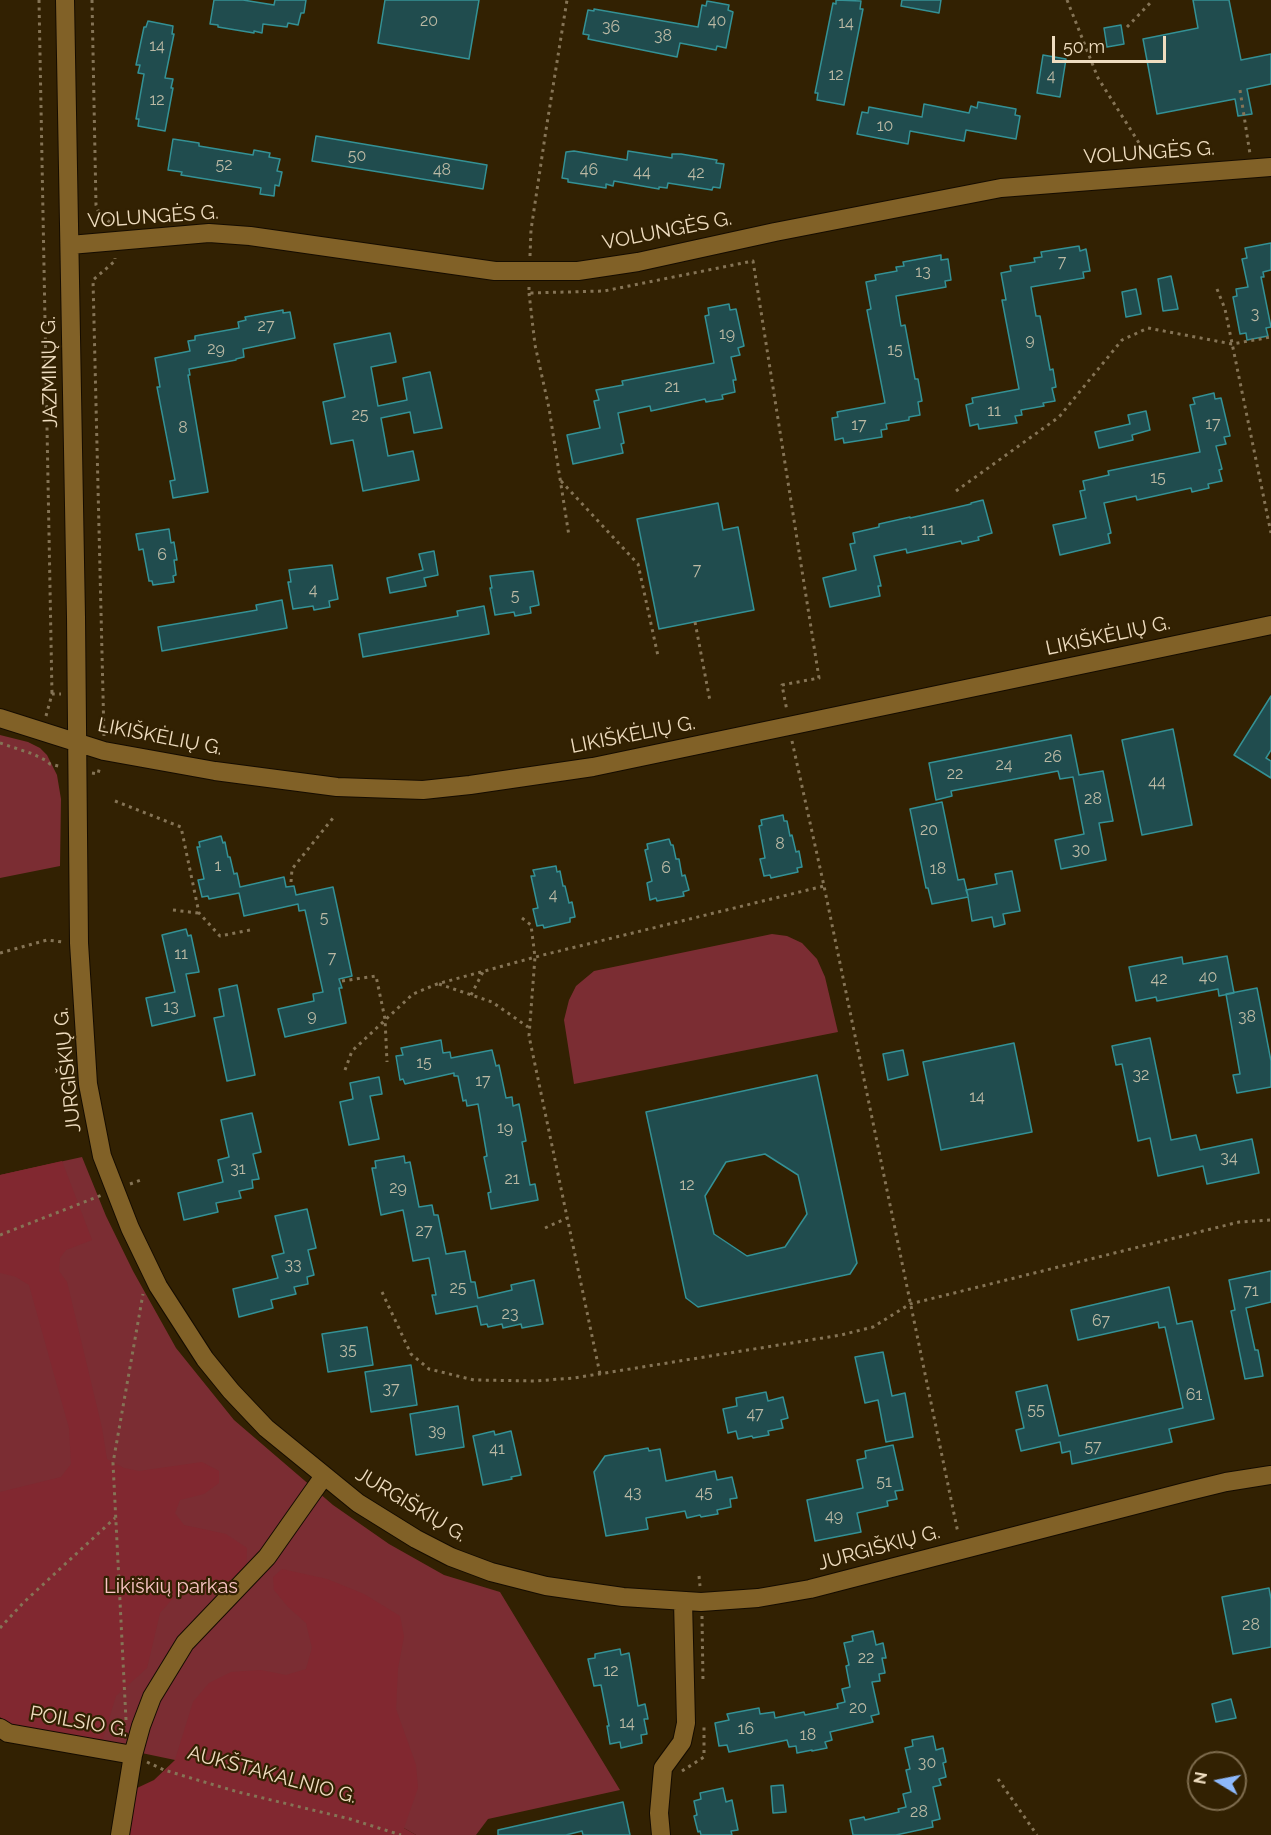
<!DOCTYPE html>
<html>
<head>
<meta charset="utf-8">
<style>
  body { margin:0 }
  #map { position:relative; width:1271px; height:1835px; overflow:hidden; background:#322102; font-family:Raleway,sans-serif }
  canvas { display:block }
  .north { position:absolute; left:1187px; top:1751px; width:60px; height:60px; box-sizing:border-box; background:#322102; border:2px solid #7e6c4e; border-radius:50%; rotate:280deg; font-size:16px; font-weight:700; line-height:24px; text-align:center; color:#efddc0 }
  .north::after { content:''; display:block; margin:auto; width:21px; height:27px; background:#8db9fc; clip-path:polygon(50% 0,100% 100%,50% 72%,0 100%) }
  .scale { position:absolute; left:1052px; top:36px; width:114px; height:27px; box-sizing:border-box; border:3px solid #efddc0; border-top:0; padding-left:8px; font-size:18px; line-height:21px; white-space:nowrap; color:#efddc0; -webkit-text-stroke:4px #322102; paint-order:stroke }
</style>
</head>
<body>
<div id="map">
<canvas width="1271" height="1835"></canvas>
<div class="north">N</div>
<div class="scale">50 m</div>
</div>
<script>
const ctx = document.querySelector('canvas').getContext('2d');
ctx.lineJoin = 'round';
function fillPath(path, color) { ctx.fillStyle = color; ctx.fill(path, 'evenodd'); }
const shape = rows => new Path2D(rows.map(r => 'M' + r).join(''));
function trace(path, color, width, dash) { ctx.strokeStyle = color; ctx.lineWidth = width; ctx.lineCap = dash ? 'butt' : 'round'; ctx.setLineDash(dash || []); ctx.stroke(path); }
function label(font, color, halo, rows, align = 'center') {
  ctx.font = font + ' Raleway,sans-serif'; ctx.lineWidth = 4.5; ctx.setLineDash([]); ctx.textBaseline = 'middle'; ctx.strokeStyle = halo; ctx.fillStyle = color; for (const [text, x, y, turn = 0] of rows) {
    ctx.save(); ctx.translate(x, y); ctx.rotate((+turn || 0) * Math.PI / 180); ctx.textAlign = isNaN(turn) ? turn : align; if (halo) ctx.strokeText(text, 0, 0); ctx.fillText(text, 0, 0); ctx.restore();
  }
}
fillPath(shape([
  [0,735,28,742,40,748,47,755,57,775,61,799,60,866,0,878],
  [772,934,787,936,802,943,817,959,825,977,838,1032,574,1084,564,1020,569,1000,576,986,594,971],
  [82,1157,106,1216,133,1271,176,1348,234,1420,333,1505,389,1544,444,1575,500,1592,620,1790,488,1819,476,1835,416,1835,404,1828,175,1760,17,1727,0,1717,0,1175]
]), '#7b2d33');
fillPath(shape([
  [62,1161,92,1240,66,1250,60,1258,59,1271,67,1282,102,1428,107,1459,124,1468,139,1471,202,1462,219,1471,219,1483,204,1494,180,1500,175,1513,184,1525,226,1534,247,1548,246,1570,223,1584,199,1588,175,1596,160,1613,147,1668,116,1696,101,1745,17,1727,0,1717,0,1492,61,1477,71,1464,69,1428,29,1285,16,1277,0,1273,0,1175],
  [282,1569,327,1579,364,1594,400,1616,404,1636,398,1668,396,1709,416,1765,418,1788,404,1828,416,1835,128,1835,137,1788,154,1780,175,1760,193,1702,209,1683,231,1672,261,1670,286,1675,306,1669,312,1648,306,1623,288,1607,274,1590,273,1577]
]), '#812830');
const building = shape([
  [214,0,243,0,274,5,275,0,306,0,304,13,301,13,298,25,288,23,287,27,263,24,262,33,254,31,254,33,218,27,218,25,210,24,214,0],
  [385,0,479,0,469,59,378,43,385,0],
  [836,0,861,1,860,9,863,9,844,105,817,100,818,93,815,93,833,3,836,4,836,0],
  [902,0,941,0,939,13,901,6,902,0],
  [1193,0,1229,0,1241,60,1271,54,1271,84,1247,89,1252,114,1238,116,1235,99,1157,114,1143,39,1198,28,1193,0],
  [707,1,729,5,728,10,733,12,726,48,717,46,716,50,680,43,677,57,588,39,589,35,583,34,588,10,594,11,594,9,698,27,702,5,706,6,707,1],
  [148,21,173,26,172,34,174,34,165,78,173,79,171,88,173,88,165,131,138,126,139,119,136,119,144,74,138,73,140,65,136,65,144,27,146,27,148,21],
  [1121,25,1124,44,1107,47,1104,28,1121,25],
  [1043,55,1066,59,1060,97,1037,93,1043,55],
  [978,102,1016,109,1015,115,1020,116,1016,139,966,130,964,141,910,131,908,144,857,134,862,112,868,113,869,107,922,117,924,104,969,113,971,106,977,108,978,102],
  [316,136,487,165,483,189,312,161,316,136],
  [173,139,199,143,199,146,253,155,254,150,270,153,269,157,280,159,277,171,282,172,279,186,275,185,274,196,260,194,261,188,181,175,182,172,168,170,173,139],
  [574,151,627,160,628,151,672,158,672,154,681,154,717,160,716,163,724,164,720,188,713,187,712,190,668,183,667,188,659,187,659,189,614,181,613,186,606,184,606,188,568,182,568,179,562,178,566,152,574,151],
  [1271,243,1271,270,1263,272,1264,277,1261,277,1271,327,1266,328,1268,336,1247,340,1246,333,1240,334,1233,297,1237,296,1236,289,1248,287,1242,259,1247,258,1245,248,1271,243],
  [1079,246,1080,251,1086,249,1090,271,1083,272,1084,278,1031,287,1036,316,1040,316,1050,370,1053,369,1056,387,1052,388,1055,401,1043,403,1044,406,1021,410,1022,415,1015,416,1017,423,979,429,978,424,970,426,966,405,973,403,972,398,1019,389,1002,300,1006,300,1001,273,1011,271,1010,266,1035,262,1034,258,1042,257,1041,252,1079,246],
  [941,255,941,260,948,259,951,280,945,281,946,287,896,296,901,326,905,325,915,379,918,379,922,401,918,402,920,415,909,417,909,420,886,424,887,429,881,430,882,437,844,443,843,438,835,440,832,418,838,417,837,412,885,403,867,310,871,309,866,282,876,280,875,275,897,271,896,267,904,266,903,262,941,255],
  [1171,276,1178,309,1163,311,1158,279,1171,276],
  [1136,289,1141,314,1126,317,1122,292,1136,289],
  [729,304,730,310,736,309,744,346,738,348,740,355,731,357,736,380,733,380,735,392,722,395,723,399,706,402,705,399,651,411,650,406,618,413,624,443,621,444,623,453,573,464,567,435,600,428,594,401,599,400,596,390,623,385,622,381,714,363,705,316,709,315,708,308,729,304],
  [283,310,283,313,290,312,295,338,243,349,244,357,236,359,236,360,189,369,190,375,188,375,208,492,173,498,170,481,175,480,157,387,160,387,155,358,190,351,188,341,195,340,195,336,239,328,238,322,246,320,245,317,283,310],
  [390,333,396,362,371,367,378,406,407,400,403,378,430,372,442,428,414,433,410,412,381,418,388,456,413,451,419,480,363,491,353,440,331,444,323,402,345,397,334,344,390,333],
  [1214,393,1215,399,1221,398,1230,436,1224,437,1226,444,1216,446,1222,469,1219,470,1222,481,1208,484,1209,488,1192,492,1191,488,1137,500,1136,496,1104,503,1111,533,1108,534,1110,543,1060,555,1053,525,1086,518,1080,491,1085,490,1083,481,1109,475,1108,471,1200,452,1190,405,1195,404,1193,398,1214,393],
  [1146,411,1150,430,1132,435,1133,440,1099,448,1095,432,1130,424,1128,415,1146,411],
  [983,500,992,533,978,537,979,540,962,544,961,541,907,553,906,549,874,556,881,586,878,586,880,596,830,607,823,578,856,570,850,544,855,543,853,533,879,527,879,524,910,517,910,518,971,504,971,503,983,500],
  [718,503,723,530,738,527,754,610,659,629,637,519,718,503],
  [169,529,171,543,174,542,177,560,174,560,176,575,173,576,174,582,153,585,152,581,149,581,143,549,139,550,136,534,169,529],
  [434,551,438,575,424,578,426,586,390,593,387,578,423,570,419,554,434,551],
  [332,565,338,599,329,601,330,607,314,610,313,606,293,609,288,582,291,582,289,570,332,565],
  [533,571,539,605,530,607,531,613,515,616,514,612,495,615,490,588,492,588,490,576,533,571],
  [282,600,287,628,162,651,158,627,257,610,256,605,282,600],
  [484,606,489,634,363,657,359,634,458,616,457,611,484,606],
  [1271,696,1271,750,1266,758,1271,761,1271,778,1234,755,1271,696],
  [1173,729,1192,825,1142,835,1122,740,1173,729],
  [1071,735,1079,775,1103,771,1113,821,1099,823,1106,860,1061,869,1055,840,1084,834,1073,777,1060,779,1058,771,951,791,952,796,936,800,929,763,1071,735],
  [942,802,958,880,964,879,968,896,966,890,997,884,995,874,1012,871,1020,911,1003,914,1005,924,994,927,992,917,972,921,968,897,932,904,928,888,926,888,910,809,942,802],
  [783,815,784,821,787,821,790,836,792,835,796,852,799,851,802,867,797,868,798,872,771,878,770,875,764,876,760,859,765,858,759,826,762,825,761,820,783,815],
  [221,836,223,843,225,842,228,857,230,857,234,874,237,873,240,887,284,877,286,887,294,886,296,895,333,887,352,976,339,979,342,988,339,988,346,1023,285,1037,278,1009,314,1001,313,994,323,992,305,910,299,911,298,904,244,916,239,893,209,899,208,896,202,897,198,880,204,879,197,847,200,847,199,842,221,836],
  [669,839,671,845,673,845,676,859,679,859,682,876,685,875,689,890,683,892,684,896,657,901,656,898,650,900,647,883,652,881,645,850,648,849,647,844,669,839],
  [556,866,557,872,560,871,563,886,565,886,569,903,572,902,575,917,570,918,570,922,544,928,543,925,537,926,533,909,538,908,531,876,535,876,533,870,556,866],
  [186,929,188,936,191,935,199,972,186,974,195,1016,152,1026,146,998,175,992,162,935,186,929],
  [1227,956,1234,993,1219,996,1218,989,1157,1001,1156,997,1136,1001,1129,967,1182,957,1183,964,1227,956],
  [237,985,255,1075,227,1081,214,1018,224,1016,219,989,237,985],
  [1257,988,1271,1061,1271,1087,1237,1093,1233,1075,1240,1074,1226,994,1257,988],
  [1150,1038,1171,1140,1196,1135,1200,1150,1252,1139,1259,1173,1207,1184,1203,1166,1158,1176,1150,1138,1138,1141,1122,1064,1116,1065,1112,1046,1150,1038],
  [441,1040,443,1053,450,1052,451,1058,492,1050,496,1066,499,1065,506,1098,512,1097,513,1106,519,1104,526,1141,522,1142,530,1185,535,1184,538,1200,491,1209,488,1193,491,1192,484,1157,487,1156,478,1104,467,1106,466,1100,463,1101,458,1076,454,1076,454,1073,405,1084,403,1079,400,1080,396,1056,403,1055,401,1048,441,1040],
  [1014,1043,1032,1132,941,1150,923,1062,1014,1043],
  [903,1050,908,1075,888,1080,883,1054,903,1050],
  [817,1075,857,1263,850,1274,698,1307,686,1298,646,1112,817,1075],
  [765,1154,798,1175,807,1214,785,1247,747,1256,714,1234,705,1196,726,1162,765,1154],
  [379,1077,382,1094,370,1096,379,1139,349,1145,340,1102,353,1099,350,1083,379,1077],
  [252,1113,261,1152,253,1154,259,1179,252,1180,253,1188,239,1191,241,1198,216,1203,218,1212,184,1220,178,1193,223,1182,218,1160,229,1157,221,1120,252,1113],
  [404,1156,405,1163,410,1162,419,1207,432,1205,434,1215,438,1215,446,1254,465,1251,471,1282,475,1282,478,1298,512,1290,511,1285,534,1280,543,1324,522,1328,521,1324,503,1328,502,1324,488,1327,487,1324,481,1325,477,1306,436,1314,432,1295,436,1295,429,1258,413,1261,403,1210,381,1215,372,1168,376,1168,375,1161,404,1156],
  [307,1209,316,1248,308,1250,314,1275,307,1277,308,1284,294,1287,296,1294,271,1300,273,1308,239,1317,233,1289,278,1278,272,1256,284,1253,275,1216,307,1209],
  [1271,1271,1271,1302,1246,1308,1255,1350,1258,1350,1263,1376,1245,1379,1231,1311,1235,1310,1229,1280,1271,1271],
  [1169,1287,1177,1324,1192,1321,1214,1419,1169,1429,1172,1442,1072,1464,1070,1451,1062,1453,1060,1442,1021,1451,1016,1430,1024,1428,1016,1392,1047,1385,1059,1436,1183,1408,1165,1327,1159,1328,1158,1322,1078,1340,1071,1310,1169,1287],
  [367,1327,373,1365,328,1372,322,1334,367,1327],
  [883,1352,892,1396,905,1393,913,1437,886,1442,878,1400,865,1403,855,1357,883,1352],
  [411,1365,417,1405,371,1412,365,1372,411,1365],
  [766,1392,768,1401,783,1397,788,1418,781,1420,783,1428,768,1431,769,1435,753,1438,752,1436,738,1439,736,1431,728,1433,723,1409,737,1406,736,1398,766,1392],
  [458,1406,464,1447,416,1455,410,1414,458,1406],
  [494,1431,495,1435,511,1431,521,1475,511,1477,512,1479,483,1485,473,1436,494,1431],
  [893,1445,903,1490,895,1491,897,1499,887,1501,888,1506,857,1513,861,1532,815,1541,807,1500,863,1488,857,1460,866,1458,865,1451,893,1445],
  [648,1448,649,1451,660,1449,666,1481,715,1471,717,1480,732,1477,737,1498,730,1499,731,1507,717,1510,718,1514,701,1517,700,1515,687,1518,685,1511,646,1518,648,1529,606,1536,594,1472,605,1456,648,1448],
  [1269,1588,1271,1599,1271,1647,1233,1654,1222,1597,1269,1588],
  [873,1631,876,1645,883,1643,886,1658,882,1658,885,1673,879,1674,880,1681,872,1682,879,1714,871,1716,873,1722,830,1732,832,1740,825,1742,827,1748,812,1751,812,1750,797,1753,796,1746,789,1747,787,1740,729,1752,727,1745,719,1746,715,1723,729,1720,727,1714,759,1708,760,1714,774,1712,775,1718,804,1712,805,1715,838,1708,837,1704,845,1702,842,1689,850,1687,846,1666,849,1665,844,1643,853,1641,852,1636,873,1631],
  [620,1649,621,1655,629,1653,638,1706,645,1704,648,1719,644,1719,647,1734,641,1735,642,1743,621,1748,620,1742,610,1744,607,1726,609,1726,601,1685,594,1686,588,1659,595,1658,595,1654,620,1649],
  [1231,1699,1236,1718,1216,1722,1212,1704,1231,1699],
  [933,1736,936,1750,943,1748,946,1762,943,1763,946,1777,939,1779,941,1785,933,1787,940,1819,932,1821,933,1827,896,1835,853,1835,850,1820,864,1817,865,1820,899,1812,898,1809,906,1807,903,1794,911,1792,906,1770,910,1769,905,1748,913,1746,912,1740,933,1736],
  [783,1785,786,1812,773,1813,771,1786,783,1785],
  [723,1788,726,1802,732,1800,738,1830,731,1831,732,1835,701,1835,700,1831,698,1832,694,1816,697,1815,694,1801,701,1799,700,1793,723,1788],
  [623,1802,630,1835,583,1835,582,1831,566,1835,498,1835,498,1830,623,1802]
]);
fillPath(building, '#204c4e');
trace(building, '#349195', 1.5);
const minor = shape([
  [65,0,76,617,79,943,88,1084,102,1156,130,1228,158,1286,205,1359,231,1391,266,1428,358,1503,416,1539,451,1557,491,1572,546,1586,623,1597,701,1602,758,1598,810,1589,1185,1492,1226,1482,1271,1475],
  [70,245,209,233,250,236,495,271,578,271,638,262,775,232,1001,188,1271,167],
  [0,718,104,751,215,771,337,787,423,790,470,785,593,767,1271,625],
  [0,1728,8,1733,133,1755,141,1726,152,1697,185,1643,267,1557,324,1476],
  [120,1835,133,1755],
  [661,1835,659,1813,663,1768,682,1742,686,1723,683,1601]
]);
trace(minor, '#150c00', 20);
trace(shape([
  [39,0,52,694],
  [92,0,96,205,99,213,113,225],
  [1067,0,1098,78,1146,154],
  [1127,27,1153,0],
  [1240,90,1250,154],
  [530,256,531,230,546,130,567,0],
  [529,287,529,293,604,291,753,261,819,678,782,685,787,711],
  [1217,289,1225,309,1271,533],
  [529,293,535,345,549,408,569,536],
  [561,481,638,564,658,656],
  [956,491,1059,417,1122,340,1148,328,1232,344,1271,337],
  [695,622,710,701],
  [46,716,52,694,61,694],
  [104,736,93,280,115,261,115,258],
  [792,741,824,886,958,1533],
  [0,743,33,754,45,760,50,764,62,767],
  [92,773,98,774,100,766],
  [115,801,181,827,199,913,220,936,250,930],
  [291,882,292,869,333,818],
  [173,910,198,913],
  [522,918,531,925,535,957,529,1036,600,1374],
  [0,953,47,940,63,942],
  [342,981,376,976,385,1019,387,1062],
  [439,984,492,1002,528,1027],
  [471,995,484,970],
  [345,1070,352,1051,413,994,437,984,543,955,824,886],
  [130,1184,141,1180],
  [545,1228,567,1218],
  [0,1235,102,1195],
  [382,1292,411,1354,429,1369,474,1380,535,1381,574,1378,841,1335,873,1327,910,1304,1239,1222,1271,1220],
  [699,1576,700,1586],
  [702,1616,703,1682],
  [0,1628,23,1603,115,1518],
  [126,1720,113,1463,143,1294],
  [147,1762,164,1770,238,1792,350,1819,401,1835],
  [682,1771,704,1757,704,1724],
  [998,1779,1037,1835]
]), '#857456', 3, [3, 4.5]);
trace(minor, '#816127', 18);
label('16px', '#bbb9a4', null, [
  ["20",429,21],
  ["40",717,21],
  ["14",846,23],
  ["36",611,27],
  ["38",663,36],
  ["14",157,46],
  ["12",836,75],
  ["4",1051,76],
  ["12",157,100],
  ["10",885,126],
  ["50",357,156],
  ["52",224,165],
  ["48",442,170],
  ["46",589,170],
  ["44",642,172],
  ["42",696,173],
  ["7",1062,262],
  ["13",923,272],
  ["3",1255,314],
  ["27",266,326],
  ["19",727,334],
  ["9",1030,340],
  ["29",216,349],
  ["15",895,350],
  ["21",672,387],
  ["11",994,411],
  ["25",360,415],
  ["17",1213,424],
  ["17",859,425],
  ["8",183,428],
  ["15",1158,478],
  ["11",928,530],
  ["6",162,555],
  ["7",697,570],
  ["4",313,590],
  ["5",515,596],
  ["26",1053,757],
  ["24",1004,765],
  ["22",955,774],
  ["44",1157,782],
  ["28",1093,799],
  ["20",929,830],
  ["8",780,844],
  ["30",1081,850],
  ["1",218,866],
  ["6",666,868],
  ["18",938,869],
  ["4",553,895],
  ["5",324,918],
  ["11",181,954],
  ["7",332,958],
  ["40",1208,977],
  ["42",1159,979],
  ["13",171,1007],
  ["9",312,1016],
  ["38",1247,1017],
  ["15",424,1063],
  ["32",1141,1075],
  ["17",483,1081],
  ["14",977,1097],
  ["19",505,1128],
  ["34",1229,1158],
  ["31",238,1169],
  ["21",512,1179],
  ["12",687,1185],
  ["29",398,1188],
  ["27",424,1231],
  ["33",293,1265],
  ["25",458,1288],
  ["71",1251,1291],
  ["23",510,1314],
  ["67",1101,1321],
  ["35",348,1350],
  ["37",391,1389],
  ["61",1194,1395],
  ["55",1036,1410],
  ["47",755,1414],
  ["39",437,1431],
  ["57",1093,1447],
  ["41",497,1449],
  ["51",884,1482],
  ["43",633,1493],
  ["45",704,1493],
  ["49",834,1516],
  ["28",1251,1625],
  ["22",866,1658],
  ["12",611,1671],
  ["20",858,1708],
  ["14",627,1723],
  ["16",746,1729],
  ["18",808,1735],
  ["30",927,1763],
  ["28",919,1812]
]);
label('20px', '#efddc0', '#322102', [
  ["VOLUNGĖS G.",1149,153,-4],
  ["VOLUNGĖS G.",153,217,-4],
  ["VOLUNGĖS G.",667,231,-11],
  ["JAZMINŲ G.",50,372,-91],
  ["LIKIŠKĖLIŲ G.",1108,636,-12],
  ["LIKIŠKĖLIŲ G.",633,735,-11],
  ["LIKIŠKĖLIŲ G.",160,737,11],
  ["JURGIŠKIŲ G.",68,1070,-96],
  ["JURGIŠKIŲ G.",411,1505,31],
  ["JURGIŠKIŲ G.",879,1548,-15],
  ["POILSIO G.",79,1722,10],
  ["AUKŠTAKALNIO G.",272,1775,15]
]);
label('20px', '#fbc6c6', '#322102', [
  ["Likiškių parkas",171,1587]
]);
</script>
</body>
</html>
